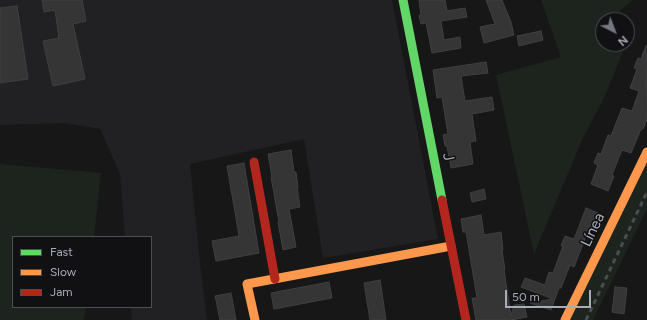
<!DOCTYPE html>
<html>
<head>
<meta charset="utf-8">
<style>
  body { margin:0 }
  #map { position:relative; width:647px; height:320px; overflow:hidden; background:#171717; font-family:Figtree,sans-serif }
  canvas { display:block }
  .legend { position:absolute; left:12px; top:236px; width:140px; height:72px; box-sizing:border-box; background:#111113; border:1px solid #4d4f55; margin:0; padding:5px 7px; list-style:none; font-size:12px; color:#a8adb8 }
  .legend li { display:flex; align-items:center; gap:8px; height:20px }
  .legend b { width:20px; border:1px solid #4d4f55 }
  .north { position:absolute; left:595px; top:12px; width:40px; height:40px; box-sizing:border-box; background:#111113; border:1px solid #4d4f55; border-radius:50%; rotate:138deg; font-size:11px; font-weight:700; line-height:16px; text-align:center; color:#a8adb8 }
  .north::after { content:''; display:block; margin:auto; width:14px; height:18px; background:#757880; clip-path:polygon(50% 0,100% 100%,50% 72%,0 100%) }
  .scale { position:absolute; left:505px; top:290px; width:86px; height:18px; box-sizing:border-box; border:2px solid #a8adb8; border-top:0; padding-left:5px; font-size:12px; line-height:14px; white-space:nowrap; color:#a8adb8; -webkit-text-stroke:3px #111113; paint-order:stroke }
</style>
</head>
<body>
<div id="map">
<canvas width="647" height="320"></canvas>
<ul class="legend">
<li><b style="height:5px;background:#63d668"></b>Fast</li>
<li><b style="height:5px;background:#ff974d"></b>Slow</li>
<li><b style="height:5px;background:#b3261e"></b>Jam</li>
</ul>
<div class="north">N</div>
<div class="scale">50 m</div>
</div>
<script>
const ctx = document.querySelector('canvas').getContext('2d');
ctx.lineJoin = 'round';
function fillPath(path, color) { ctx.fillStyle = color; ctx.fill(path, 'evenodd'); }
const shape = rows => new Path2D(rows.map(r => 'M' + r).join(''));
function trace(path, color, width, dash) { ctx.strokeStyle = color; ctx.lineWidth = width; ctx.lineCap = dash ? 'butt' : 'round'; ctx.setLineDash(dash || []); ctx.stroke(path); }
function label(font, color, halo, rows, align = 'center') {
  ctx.font = font + ' Figtree,sans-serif'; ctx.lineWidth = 3; ctx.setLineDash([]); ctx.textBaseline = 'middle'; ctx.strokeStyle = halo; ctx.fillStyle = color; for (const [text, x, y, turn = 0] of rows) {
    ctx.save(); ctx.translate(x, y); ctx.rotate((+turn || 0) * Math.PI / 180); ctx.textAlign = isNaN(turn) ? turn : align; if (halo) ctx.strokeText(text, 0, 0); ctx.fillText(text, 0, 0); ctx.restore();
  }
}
fillPath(shape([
  [0,0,392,0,438,239,323,258,304,139,190,164,200,264,207,320,132,320,131,307,151,307,151,237,125,237,120,174,100,129,64,123,0,125]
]), '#212123');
fillPath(shape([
  [541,0,632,0,614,17,615,20,603,20,603,44,626,44,605,96,583,138,534,254,496,75,561,57],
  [647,148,647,209,593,320,562,320],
  [0,164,101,173,94,237,13,237,13,307,86,307,84,320,0,320]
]), '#1d241e');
const building = shape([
  [42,0,82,0,86,21,73,24,85,79,53,86,43,41,59,38,55,10,44,12,42,0],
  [419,0,445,0,447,11,465,8,467,17,441,21,444,40,460,37,461,48,432,53,426,23,421,24,419,15,421,15,419,0],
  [486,0,502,0,511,22,514,35,484,43,480,27,495,24,486,0],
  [17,6,28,79,0,83,0,8,17,6],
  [541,31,543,40,519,46,517,36,541,31],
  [646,46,647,119,643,129,641,129,631,153,622,150,612,175,614,176,608,191,591,184,598,165,594,163,598,153,601,154,608,135,611,136,622,108,632,111,639,91,630,88,637,69,634,68,638,58,641,59,646,46],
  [486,62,488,73,461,76,465,101,492,97,494,110,472,114,476,141,470,142,473,164,451,168,447,146,445,146,443,135,448,134,442,97,437,98,433,70,486,62],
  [291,150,294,172,296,172,298,187,297,187,300,207,289,209,296,247,283,250,278,222,279,222,271,177,272,177,268,154,291,150],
  [244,163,259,253,216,261,212,241,239,236,227,166,244,163],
  [484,189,486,199,472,202,470,193,484,189],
  [586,208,598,213,588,237,586,236,574,267,570,265,561,288,559,288,551,310,530,303,553,299,521,287,525,278,545,285,549,272,553,273,563,246,561,246,565,236,574,239,586,208],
  [481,215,484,235,501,232,503,250,502,250,505,270,504,270,511,316,514,305,524,304,527,317,511,320,476,320,472,298,477,298,466,232,463,232,461,219,481,215],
  [380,280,386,320,370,320,364,283,380,280],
  [329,282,332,298,274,309,271,293,329,282],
  [615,287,627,288,624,314,612,312,615,287],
  [231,293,236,320,220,320,215,296,231,293]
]);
fillPath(building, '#353536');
trace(building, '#3f4043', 1);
trace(shape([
  [403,0,442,200]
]), '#63d668', 9);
trace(shape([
  [255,320,247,284,451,246],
  [565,320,647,152]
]), '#ff974d', 9);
trace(shape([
  [254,162,275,279],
  [442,200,466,320]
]), '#b3261e', 9);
trace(shape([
  [586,320,647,192]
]), '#4b4c4f', 3, [5, 4]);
label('15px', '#a8adb8', '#111113', [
  ["J",448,157,79],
  ["Línea",593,230,-64]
]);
</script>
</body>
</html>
